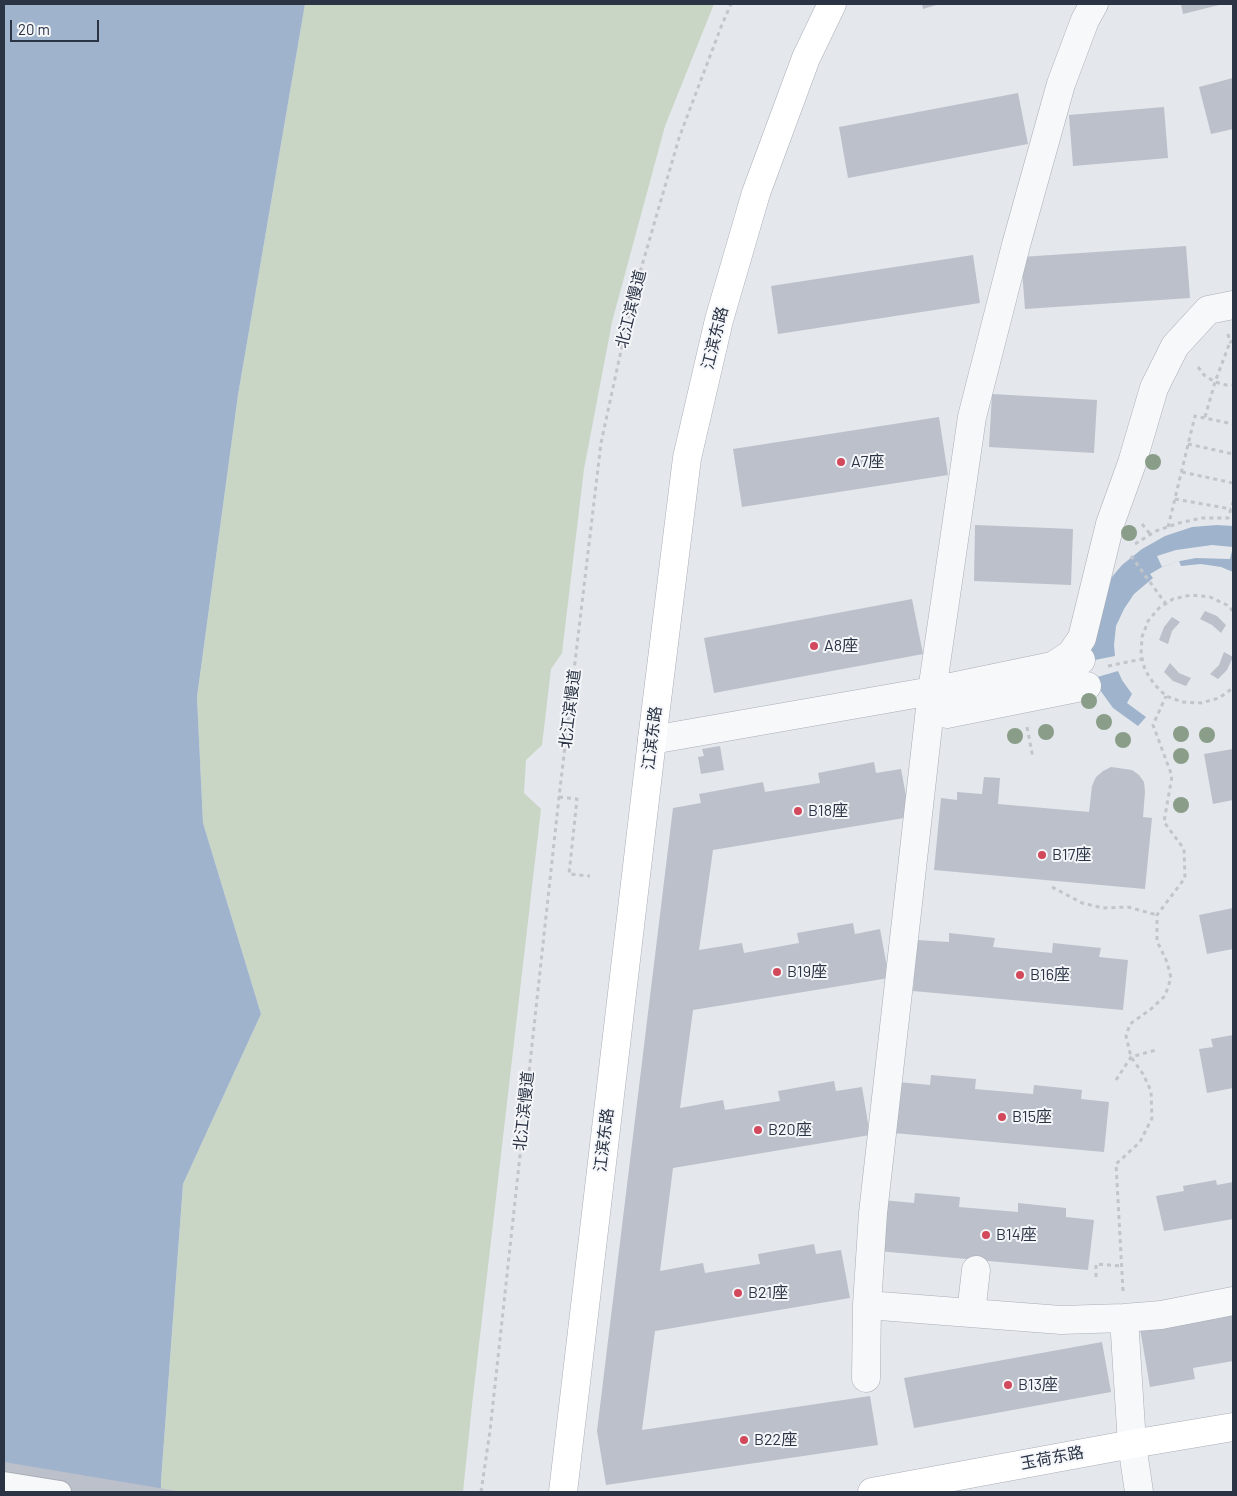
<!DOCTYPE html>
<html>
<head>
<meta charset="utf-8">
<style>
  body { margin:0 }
  #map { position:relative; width:1237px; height:1496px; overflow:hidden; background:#e4e7ec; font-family:Barlow,sans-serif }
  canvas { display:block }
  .frame { position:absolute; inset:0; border:5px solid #2b3445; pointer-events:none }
  .scale { position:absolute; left:10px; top:20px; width:89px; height:22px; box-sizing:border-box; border:2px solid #2b3445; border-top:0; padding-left:6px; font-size:15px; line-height:18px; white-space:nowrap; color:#2b3445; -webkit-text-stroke:4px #f4f6f9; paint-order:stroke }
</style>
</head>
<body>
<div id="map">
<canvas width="1237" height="1496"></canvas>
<div class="frame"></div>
<div class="scale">20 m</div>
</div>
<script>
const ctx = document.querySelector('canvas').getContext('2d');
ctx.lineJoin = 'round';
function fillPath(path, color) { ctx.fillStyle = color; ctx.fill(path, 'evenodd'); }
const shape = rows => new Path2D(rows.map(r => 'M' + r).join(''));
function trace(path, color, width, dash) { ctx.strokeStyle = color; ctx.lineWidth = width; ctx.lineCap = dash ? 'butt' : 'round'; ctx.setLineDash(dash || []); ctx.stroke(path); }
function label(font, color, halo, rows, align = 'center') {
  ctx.font = font + ' Barlow,"Noto Sans SC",sans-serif'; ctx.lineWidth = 4; ctx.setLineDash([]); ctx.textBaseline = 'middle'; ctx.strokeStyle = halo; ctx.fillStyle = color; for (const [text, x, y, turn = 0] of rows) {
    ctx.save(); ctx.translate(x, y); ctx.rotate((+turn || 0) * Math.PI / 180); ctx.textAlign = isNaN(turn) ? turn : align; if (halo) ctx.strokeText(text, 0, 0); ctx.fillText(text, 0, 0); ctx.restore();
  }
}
fillPath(shape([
  [305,4,714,4,665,126,612,322,584,469,562,653,551,669,542,745,526,760,524,793,541,809,472,1405,463,1492,161,1492,161,1481,183,1184,261,1014,203,823,197,697,238,395]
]), '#c9d6c5');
fillPath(shape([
  [4,4,305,4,238,395,197,697,203,823,261,1014,183,1184,161,1481,161,1492,4,1492],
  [1217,525,1233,526,1233,572,1221,567,1201,564,1181,566,1179,561,1162,567,1150,574,1153,578,1134,594,1124,609,1116,626,1114,645,1115,656,1090,661,1089,648,1106,584,1122,565,1142,549,1165,536,1192,527],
  [1118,671,1122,680,1132,694,1127,703,1146,717,1138,726,1113,708,1100,690,1094,678]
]), '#9fb4cc');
fillPath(shape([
  [1212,545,1233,547,1230,559,1196,558,1180,561,1162,567,1157,556,1176,550]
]), '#e4e7ec');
fillPath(shape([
  [922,4,940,4,923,9],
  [1181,4,1223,4,1183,14],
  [1233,78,1233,129,1211,134,1199,87],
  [1018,93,1028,144,848,178,839,127],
  [1164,107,1168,158,1073,166,1069,115],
  [1186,246,1190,298,1025,309,1021,257],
  [973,255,980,303,778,334,771,286],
  [992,394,1097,400,1094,453,989,447],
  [939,417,948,475,742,507,733,449],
  [975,525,1073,529,1071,585,974,581],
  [912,599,923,654,714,693,704,638],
  [1205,611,1217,616,1226,625,1221,633,1212,625,1200,619],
  [1172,617,1180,622,1172,631,1168,644,1159,640,1164,627],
  [1224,652,1233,657,1227,670,1218,679,1210,674,1219,665],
  [1170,663,1179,673,1191,678,1186,686,1173,681,1164,672],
  [720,746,724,770,701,774,698,757,704,756,702,749],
  [1233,749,1233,800,1213,804,1204,754],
  [874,762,876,773,901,769,910,817,713,850,699,950,742,943,744,953,799,943,797,933,853,923,855,934,880,929,889,978,693,1010,680,1108,723,1100,725,1110,780,1101,778,1091,834,1081,836,1091,862,1087,870,1135,673,1168,660,1271,703,1263,705,1273,760,1264,758,1254,814,1244,816,1254,841,1250,850,1298,655,1331,642,1430,870,1396,878,1445,606,1485,597,1431,673,808,701,803,699,794,763,782,765,792,820,783,818,773],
  [1111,767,1132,770,1139,775,1144,782,1145,792,1143,817,1152,818,1145,889,934,870,941,798,957,800,957,792,982,794,984,777,1000,778,998,804,1089,812,1092,786,1096,777,1103,771],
  [1233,908,1233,949,1207,954,1199,915],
  [949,933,995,938,993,947,1052,953,1053,943,1101,948,1099,957,1128,960,1123,1010,913,991,917,940,949,942],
  [1233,1035,1233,1088,1207,1093,1199,1049,1213,1047,1211,1039],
  [931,1075,976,1079,975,1089,1033,1094,1034,1085,1082,1090,1081,1099,1109,1102,1104,1152,894,1133,898,1082,930,1085],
  [1216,1180,1217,1185,1233,1182,1233,1219,1164,1231,1156,1196,1184,1191,1183,1186],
  [915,1193,960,1197,959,1207,1018,1212,1018,1203,1066,1208,1066,1217,1094,1220,1088,1270,878,1251,883,1200,914,1203],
  [1233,1306,1233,1361,1193,1368,1195,1379,1150,1387,1139,1323],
  [1102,1342,1111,1392,914,1428,904,1378],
  [4,1462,177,1491,177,1492,4,1492]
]), '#bbc0ca');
const pedestrian = shape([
  [4,1483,60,1492]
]);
const minor = shape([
  [1053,666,1071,654,1082,638,1110,524,1132,463,1154,388,1175,346,1208,310,1233,305],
  [947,714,1087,686],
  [652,740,932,691,1081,660],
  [867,1305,1061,1320,1124,1318,1161,1315,1233,1301],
  [971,1313,976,1270],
  [1124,1318,1132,1444,1139,1492],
  [866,1378,867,1305,873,1213,932,691,972,417,1016,245,1061,84,1085,20,1094,4]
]);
const secondary = shape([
  [563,1492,652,740,687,458,719,320,756,193,806,58,832,4],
  [872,1492,1132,1444,1233,1427]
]);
trace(pedestrian, '#a9aeb7', 24);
trace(minor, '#a9aeb7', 29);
trace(secondary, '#a9aeb7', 29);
trace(shape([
  [1228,334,1230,342,1233,341],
  [1198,367,1204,375,1215,382,1226,385,1233,385],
  [1205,417,1215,382,1230,342],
  [1188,444,1233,454],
  [1182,472,1233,483],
  [1175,499,1231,509],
  [1142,524,1151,535],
  [1168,527,1195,416,1233,424],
  [1135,544,1156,531,1179,523,1202,518,1228,518,1233,502],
  [1131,556,1166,604],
  [1233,611,1227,605,1210,597,1191,595,1173,599,1159,608,1148,621,1142,637,1141,654,1145,670,1154,684,1166,696,1182,702,1201,703,1219,698,1233,688],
  [1108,666,1142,659],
  [1027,727,1033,758],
  [559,797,577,799,569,874,590,876],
  [1052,887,1082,903,1103,908,1128,907,1157,915],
  [1116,1080,1131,1057,1156,1050],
  [1096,1277,1096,1264,1122,1266],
  [1123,1291,1116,1164,1140,1142,1152,1118,1151,1091,1143,1074,1131,1057,1126,1036,1130,1024,1151,1009,1165,996,1171,978,1167,962,1157,941,1157,915,1185,878,1184,849,1164,822,1172,776,1153,725,1166,696],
  [481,1492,490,1431,559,797,601,443,632,300,679,138,721,27,731,4]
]), '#c2c5cb', 3, [4, 4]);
trace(pedestrian, '#f7f8fa', 22);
trace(minor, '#f7f8fa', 28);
trace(secondary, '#fff', 28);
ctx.fillStyle = '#899d89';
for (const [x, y] of [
  [1153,462],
  [1129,533],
  [1089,701],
  [1104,722],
  [1046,732],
  [1181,734],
  [1207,735],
  [1015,736],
  [1123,740],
  [1181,756],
  [1181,805]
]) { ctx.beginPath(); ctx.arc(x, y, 8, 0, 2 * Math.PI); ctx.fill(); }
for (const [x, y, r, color] of [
  [841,462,5,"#d1495b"],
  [814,646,5,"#d1495b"],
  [798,811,5,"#d1495b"],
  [1042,855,5,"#d1495b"],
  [777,972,5,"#d1495b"],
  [1020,975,5,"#d1495b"],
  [1002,1117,5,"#d1495b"],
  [758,1130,5,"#d1495b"],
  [986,1235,5,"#d1495b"],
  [738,1293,5,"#d1495b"],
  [1008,1385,5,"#d1495b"],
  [744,1440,5,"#d1495b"]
]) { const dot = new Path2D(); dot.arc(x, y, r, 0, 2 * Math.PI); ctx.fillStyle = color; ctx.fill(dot); trace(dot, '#f4f6f9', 2); }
label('16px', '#2b3445', '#f4f6f9', [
  ["北江滨慢道",631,309,-76],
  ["江滨东路",715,338,-76],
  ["北江滨慢道",570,709,-83],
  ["江滨东路",652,738,-83],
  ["北江滨慢道",524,1111,-84],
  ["江滨东路",604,1140,-83],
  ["玉荷东路",1052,1458,-11]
]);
label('16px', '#2b3445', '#f4f6f9', [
  ["A7座",851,462],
  ["A8座",824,646],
  ["B18座",808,811],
  ["B17座",1052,855],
  ["B19座",787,972],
  ["B16座",1030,975],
  ["B15座",1012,1117],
  ["B20座",768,1130],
  ["B14座",996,1235],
  ["B21座",748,1293],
  ["B13座",1018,1385],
  ["B22座",754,1440]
], 'left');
</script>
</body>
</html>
